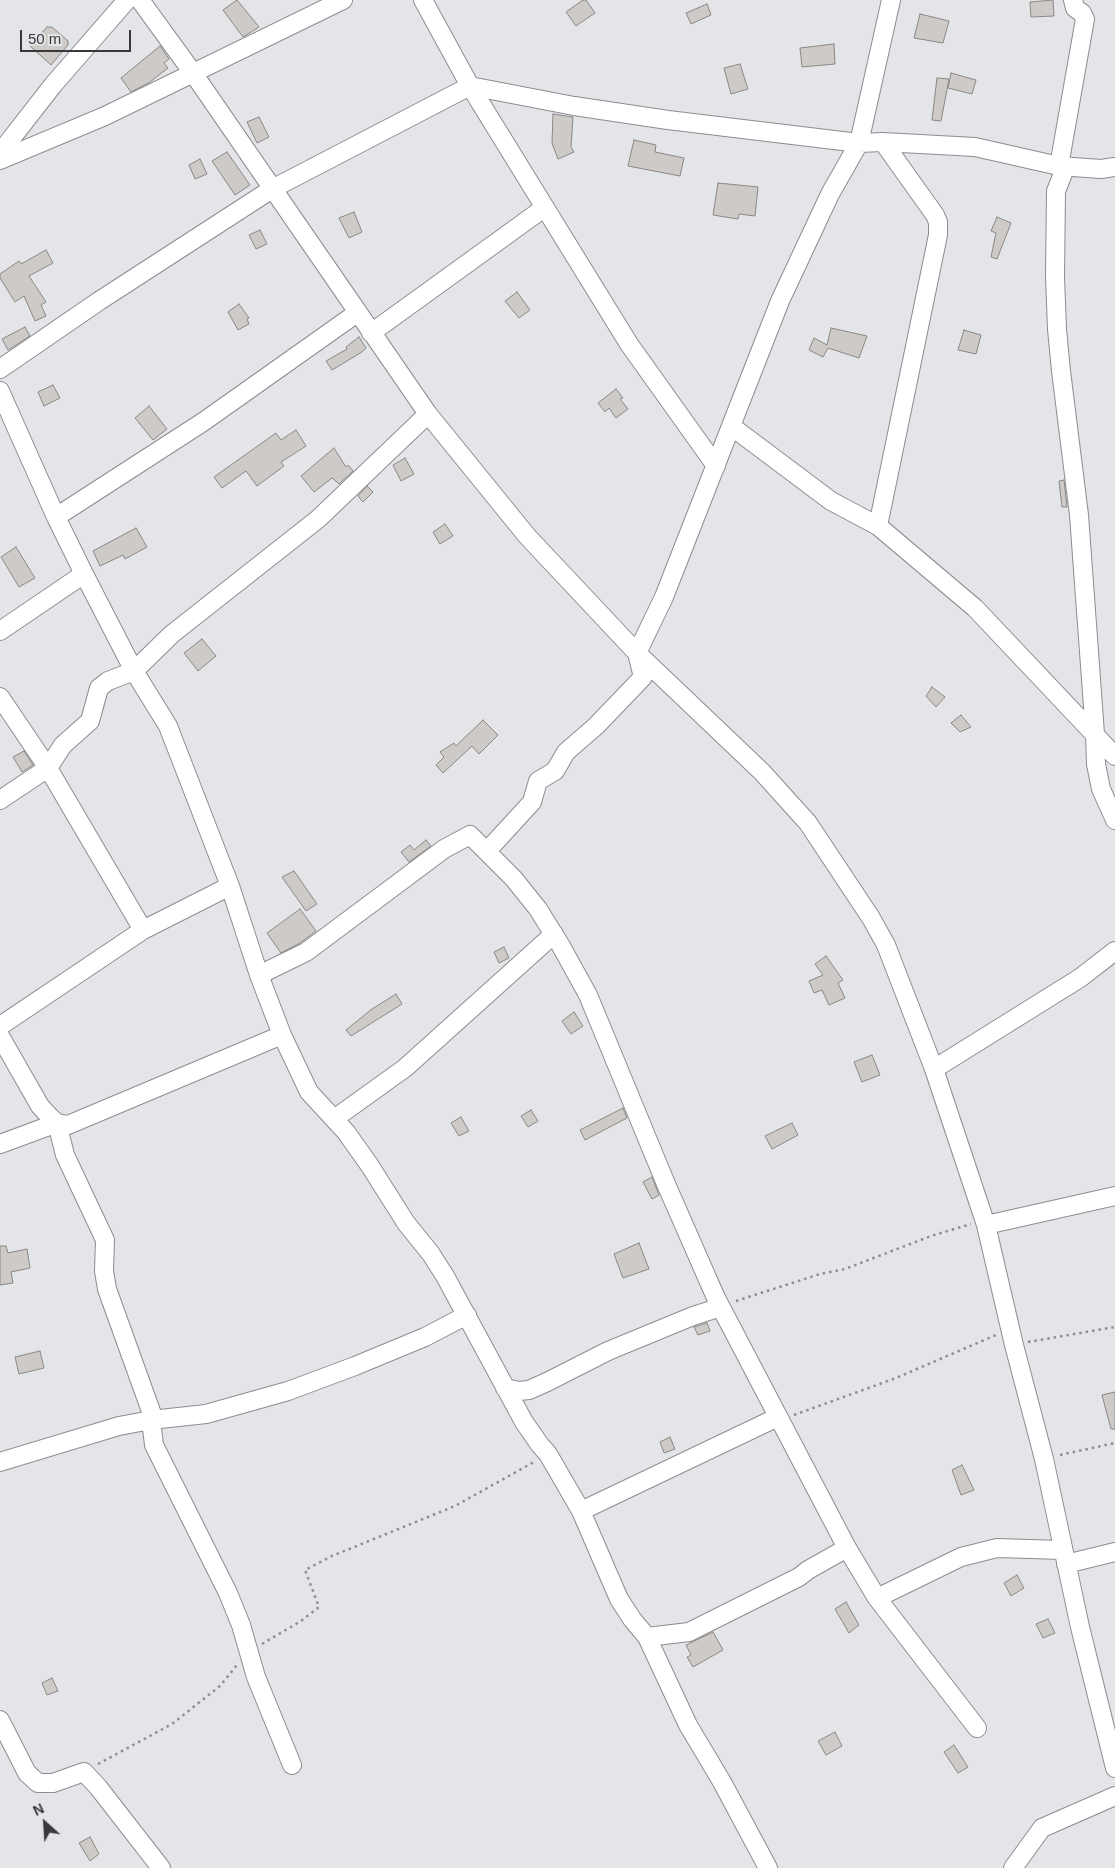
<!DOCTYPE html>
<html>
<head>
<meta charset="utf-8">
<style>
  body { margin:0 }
  #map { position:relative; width:1115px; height:1868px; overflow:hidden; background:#e3e5e9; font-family:Helvetica,sans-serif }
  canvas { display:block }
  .north { position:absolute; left:20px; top:1798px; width:50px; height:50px; -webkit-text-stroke:4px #e3e5e9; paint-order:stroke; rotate:334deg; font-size:14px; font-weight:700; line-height:20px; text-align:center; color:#39393b }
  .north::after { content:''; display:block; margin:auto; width:18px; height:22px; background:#39393b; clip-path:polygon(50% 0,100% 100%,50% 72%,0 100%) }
  .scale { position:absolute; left:20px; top:30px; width:111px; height:22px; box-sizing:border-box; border:2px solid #39393b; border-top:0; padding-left:6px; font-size:15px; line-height:18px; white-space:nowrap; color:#39393b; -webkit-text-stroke:4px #e3e5e9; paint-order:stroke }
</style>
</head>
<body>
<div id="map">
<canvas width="1115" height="1868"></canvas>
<div class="north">N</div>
<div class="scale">50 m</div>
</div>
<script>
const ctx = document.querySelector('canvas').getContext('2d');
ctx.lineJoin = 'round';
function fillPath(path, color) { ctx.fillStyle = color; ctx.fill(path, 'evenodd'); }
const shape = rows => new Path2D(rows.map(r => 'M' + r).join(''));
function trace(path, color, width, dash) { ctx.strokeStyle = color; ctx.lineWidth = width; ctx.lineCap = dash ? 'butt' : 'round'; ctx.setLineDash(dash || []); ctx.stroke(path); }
const building = shape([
  [237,0,259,27,243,37,223,10,237,0],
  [583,0,586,0,595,13,576,26,566,12,583,0],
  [1053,0,1054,16,1031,17,1030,2,1053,0],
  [707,4,711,15,691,24,686,13,707,4],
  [920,14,949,21,943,43,914,38,920,14],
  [47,27,52,27,68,41,68,45,51,65,30,46,47,27],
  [834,44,835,64,802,67,800,48,834,44],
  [160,46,169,59,164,63,168,68,150,82,131,92,121,78,160,46],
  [740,64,748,89,731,94,724,68,740,64],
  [951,73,976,80,972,94,948,88,951,73],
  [937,78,949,79,941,121,932,120,937,78],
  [553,114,573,117,571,147,574,152,558,159,552,143,553,114],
  [259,117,269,137,257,143,247,122,259,117],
  [634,140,656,145,655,152,684,158,680,176,628,166,634,140],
  [227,152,250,185,235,195,212,161,227,152],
  [200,159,207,174,195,179,189,165,200,159],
  [718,183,758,187,755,216,739,214,738,219,713,215,718,183],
  [354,212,362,232,349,238,339,218,354,212],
  [997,217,1011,223,997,259,991,257,996,233,991,231,997,217],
  [260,230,267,244,256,249,249,235,260,230],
  [46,250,53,263,29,276,46,302,41,305,46,316,35,321,24,296,15,302,0,278,0,274,19,261,21,264,46,250],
  [517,292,530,310,519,318,505,301,517,292],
  [239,304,249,318,247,319,249,324,238,330,228,312,239,304],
  [25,327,30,336,8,350,2,339,25,327],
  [831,328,867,336,859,358,828,348,823,357,809,350,814,338,827,345,831,328],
  [964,330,981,335,976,354,958,350,964,330],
  [359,337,366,348,362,352,332,370,326,361,347,349,346,347,359,337],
  [53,385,60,398,44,406,38,392,53,385],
  [616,389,623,398,620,399,628,409,616,418,609,408,605,412,598,403,616,389],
  [149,406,167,429,153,440,135,418,149,406],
  [296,430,306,446,281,462,284,466,257,486,246,471,222,488,214,477,276,433,281,440,296,430],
  [334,448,346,467,348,465,353,471,339,484,332,478,314,492,301,476,334,448],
  [405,458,414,474,401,481,393,465,405,458],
  [1064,480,1067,507,1062,507,1059,481,1064,480],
  [367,486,373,492,363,502,358,496,367,486],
  [445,524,453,536,440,544,433,532,445,524],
  [136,528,147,547,125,559,123,555,100,566,93,551,136,528],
  [16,547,35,578,19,587,1,557,16,547],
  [202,639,216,656,198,671,184,653,202,639],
  [932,687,945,697,936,707,926,696,932,687],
  [961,715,971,727,960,732,951,723,961,715],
  [483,720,498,735,479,754,472,746,443,773,436,765,444,757,440,752,454,743,456,746,483,720],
  [24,751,33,765,22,772,13,757,24,751],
  [426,840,431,846,409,862,401,852,410,845,414,850,426,840],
  [294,871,317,904,306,911,282,877,294,871],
  [300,909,316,931,300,943,281,953,267,933,300,909],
  [504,947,509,958,499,963,494,952,504,947],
  [826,956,843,980,838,983,845,998,829,1005,822,990,814,993,809,981,823,975,815,964,826,956],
  [396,994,402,1004,351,1036,346,1030,372,1009,396,994],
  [574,1012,583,1026,571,1034,562,1021,574,1012],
  [872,1055,880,1075,862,1082,854,1062,872,1055],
  [623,1108,627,1118,585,1140,580,1130,623,1108],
  [531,1110,538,1121,528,1127,521,1116,531,1110],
  [461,1117,469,1131,459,1136,451,1123,461,1117],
  [792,1123,798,1135,772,1149,765,1136,792,1123],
  [652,1177,659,1195,652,1199,643,1182,652,1177],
  [639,1243,649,1269,623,1278,614,1254,639,1243],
  [0,1246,6,1246,8,1253,27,1249,30,1268,11,1272,13,1283,0,1285,0,1246],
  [707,1323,710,1331,698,1335,694,1327,707,1323],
  [40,1351,44,1368,19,1374,15,1357,40,1351],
  [1115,1392,1115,1429,1111,1429,1102,1395,1115,1392],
  [670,1437,675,1449,664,1453,660,1442,670,1437],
  [962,1465,974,1490,961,1495,952,1470,962,1465],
  [1017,1575,1024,1588,1011,1596,1004,1583,1017,1575],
  [846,1602,859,1625,849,1633,835,1609,846,1602],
  [1048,1619,1055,1633,1043,1638,1036,1624,1048,1619],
  [713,1632,723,1650,693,1667,687,1657,691,1655,686,1645,713,1632],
  [52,1678,58,1691,47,1695,42,1683,52,1678],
  [835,1732,842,1746,826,1755,818,1741,835,1732],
  [954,1745,968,1767,958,1773,944,1752,954,1745],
  [90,1837,99,1854,90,1861,79,1843,90,1837]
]);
fillPath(building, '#cdcac7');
trace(building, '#8b8784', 1);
const minor = shape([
  [140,0,193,73,428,414,527,536,637,653,762,772,808,823,871,918,886,945,934,1069,986,1225,1014,1345,1044,1459,1080,1627,1115,1768],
  [423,0,470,86,629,344,716,466],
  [0,153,53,85,127,0],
  [0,160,105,116,343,0],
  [1059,166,1085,19,1082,13,1075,8,1073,0],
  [1066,166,1056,191,1055,277,1057,329,1061,371,1079,515,1095,734,1096,764,1101,789,1115,820],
  [371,333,544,208],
  [0,369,99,301,272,189,470,86,574,106,668,120,859,143,883,142,975,147,1059,166,1101,169,1115,167],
  [0,391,56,517,84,574,134,671,168,726,230,886,259,975,282,1035,309,1092,346,1132,370,1166,406,1223,431,1254,445,1276,524,1422,540,1445,548,1454,581,1511,619,1599,632,1619,647,1637,688,1725,722,1782,768,1868],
  [731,426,831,501,878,526,975,608,1115,756],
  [56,517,203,422,357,313],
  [878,526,938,235,938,222,935,215,883,142],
  [0,631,84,574],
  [0,697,48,768,143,930],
  [0,800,48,768,63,745,90,721,99,688,108,681,134,671,172,634,318,519,428,414],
  [487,851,532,802,538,781,555,771,566,752,596,726,643,677,637,653,664,597,780,301,830,194,859,143,891,0],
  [259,975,306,952,444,849,470,835,514,879,538,909,561,946,588,995,666,1184,716,1298,847,1548,877,1598,977,1728],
  [0,1026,143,930,230,886],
  [0,1036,40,1106,51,1118,57,1123,68,1125,282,1035],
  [934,1069,1080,978,1115,951],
  [334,1119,405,1068,554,934],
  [0,1144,57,1123,65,1155,105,1240,104,1271,107,1289,152,1414,151,1420,154,1445,228,1593,241,1625,256,1677,292,1765],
  [986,1225,1115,1196],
  [505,1388,519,1391,529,1390,547,1382,608,1351,693,1316,721,1307],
  [0,1462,119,1426,151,1420,206,1414,288,1391,355,1366,425,1337,467,1315],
  [581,1511,778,1417],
  [1066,1564,1115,1552],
  [877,1598,961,1557,997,1548,1063,1550],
  [647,1637,689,1632,799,1577,808,1570,847,1548],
  [0,1720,27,1773,38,1783,53,1783,84,1772,98,1787,161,1868],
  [1013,1868,1042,1828,1115,1796]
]);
trace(minor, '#8c8d91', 20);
trace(shape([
  [736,1301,820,1274,845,1269,931,1236,971,1224],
  [1028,1342,1115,1327],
  [794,1415,896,1378,996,1335],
  [1060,1455,1115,1443],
  [262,1644,301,1621,319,1607,305,1570,332,1556,455,1506,534,1462],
  [98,1764,172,1724,220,1686,237,1665]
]), '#8d8e91', 2.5, [2.5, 4]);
trace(minor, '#fff', 18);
</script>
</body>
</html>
